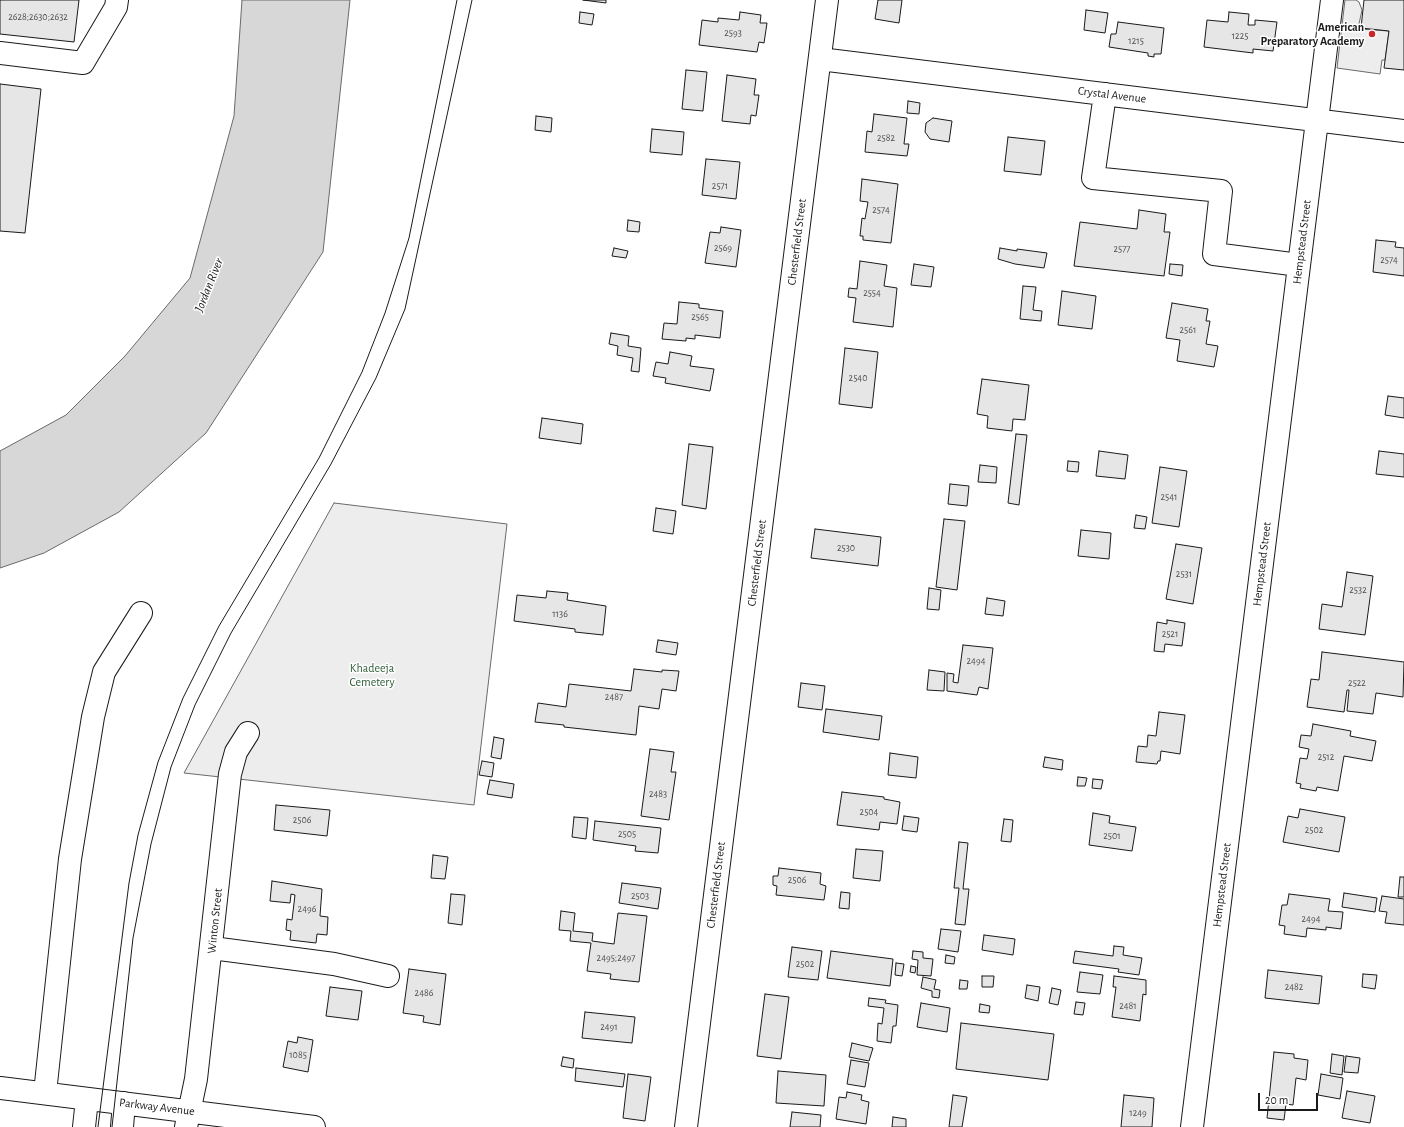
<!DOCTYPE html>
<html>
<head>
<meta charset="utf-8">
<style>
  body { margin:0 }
  #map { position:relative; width:1404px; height:1127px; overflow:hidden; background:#fff; font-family:"Alegreya Sans",sans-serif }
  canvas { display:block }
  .scale { position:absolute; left:1258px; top:1093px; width:60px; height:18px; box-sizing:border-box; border:2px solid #1a1a1a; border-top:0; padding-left:5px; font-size:12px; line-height:14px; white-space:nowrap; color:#1a1a1a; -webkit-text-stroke:3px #fff; paint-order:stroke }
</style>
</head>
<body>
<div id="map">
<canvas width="1404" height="1127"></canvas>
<div class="scale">20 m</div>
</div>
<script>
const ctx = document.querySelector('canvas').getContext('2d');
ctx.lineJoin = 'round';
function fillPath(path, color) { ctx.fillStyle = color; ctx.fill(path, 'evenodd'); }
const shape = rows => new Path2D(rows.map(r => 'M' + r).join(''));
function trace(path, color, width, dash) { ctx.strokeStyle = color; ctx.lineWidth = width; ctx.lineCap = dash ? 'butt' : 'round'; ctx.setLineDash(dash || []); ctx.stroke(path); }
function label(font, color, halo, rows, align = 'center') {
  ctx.font = font + ' "Alegreya Sans",sans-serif'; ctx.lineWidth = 3; ctx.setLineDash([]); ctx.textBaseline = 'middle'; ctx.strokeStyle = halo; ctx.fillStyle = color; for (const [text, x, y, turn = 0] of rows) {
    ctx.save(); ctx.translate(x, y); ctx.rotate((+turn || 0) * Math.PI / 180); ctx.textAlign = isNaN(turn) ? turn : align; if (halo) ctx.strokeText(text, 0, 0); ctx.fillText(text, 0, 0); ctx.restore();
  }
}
const built = shape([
  [1345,0,1356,0,1359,2,1362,10,1359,24,1359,29,1389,31,1385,60,1382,60,1380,74,1337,68,1345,0],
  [334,503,507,524,474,805,184,773,334,503]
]);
fillPath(built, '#ededed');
trace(built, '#6a6a6a', 1);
const water = shape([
  [242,0,350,0,323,252,206,433,119,512,44,553,0,568,0,451,66,415,125,356,190,278,234,116,242,0]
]);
fillPath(water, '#d7d7d7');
trace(water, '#6a6a6a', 1);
const building = shape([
  [0,0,79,0,74,42,0,34,0,0],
  [583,0,606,0,606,3,583,0],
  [878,0,902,0,899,23,875,19,878,0],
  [1404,0,1404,70,1384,68,1389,31,1361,28,1364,0,1404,0],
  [1086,10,1108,13,1105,33,1084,30,1086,10],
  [580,12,594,14,592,25,579,23,580,12],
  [740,12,761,15,760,23,767,23,764,43,759,42,757,52,699,45,702,20,718,22,718,18,739,20,740,12],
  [1229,12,1249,14,1248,25,1255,25,1255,20,1277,22,1273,51,1253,49,1253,53,1204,47,1207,20,1228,22,1229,12],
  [1118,22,1164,28,1161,54,1154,54,1154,57,1148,56,1148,53,1109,47,1111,34,1116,34,1118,22],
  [686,70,707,72,703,111,682,109,686,70],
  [727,75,756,79,754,95,759,95,756,116,751,115,750,124,722,121,727,75],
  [0,84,41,89,25,233,0,231,0,84],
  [908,101,920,103,919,114,907,113,908,101],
  [874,114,907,118,904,144,909,144,907,156,865,152,867,131,872,132,874,114],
  [536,116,552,118,551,132,535,130,536,116],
  [933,118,952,121,949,142,930,139,925,132,926,123,933,118],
  [652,129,684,132,682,155,650,152,652,129],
  [1008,137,1045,141,1041,175,1004,171,1008,137],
  [706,159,740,162,736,199,702,195,706,159],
  [862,179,898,184,891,243,863,240,863,236,860,236,862,218,865,219,868,202,860,201,862,179],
  [1139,210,1166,214,1164,232,1170,232,1164,276,1074,266,1080,222,1137,229,1139,210],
  [628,220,640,222,639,232,627,231,628,220],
  [721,227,741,230,736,267,705,263,710,232,720,233,721,227],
  [1376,240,1396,242,1395,247,1404,248,1404,276,1373,272,1376,240],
  [614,248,628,251,626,258,612,256,614,248],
  [1000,248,1017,251,1017,249,1047,253,1044,268,1015,264,998,259,1000,248],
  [860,261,887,265,884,286,897,288,893,327,853,322,856,298,848,297,849,288,857,289,860,261],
  [914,264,934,267,931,287,911,285,914,264],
  [1170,264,1183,265,1182,276,1169,274,1170,264],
  [1023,286,1036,287,1033,310,1042,311,1041,321,1020,319,1023,286],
  [1062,291,1096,296,1092,329,1058,325,1062,291],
  [679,302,699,304,699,308,723,311,720,338,695,335,695,339,686,338,686,341,662,339,664,323,677,324,679,302],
  [1172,303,1208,309,1206,321,1210,321,1206,344,1218,346,1214,367,1177,361,1180,340,1166,338,1172,303],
  [611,333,629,336,628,346,641,348,639,372,631,371,633,358,617,355,618,346,609,344,611,333],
  [845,348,878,352,872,408,839,404,845,348],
  [670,352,692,356,690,366,714,369,710,391,665,383,666,378,653,376,656,362,668,364,670,352],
  [982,379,1029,385,1025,420,1013,419,1012,431,987,428,988,416,977,414,982,379],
  [1388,396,1404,398,1404,418,1385,415,1388,396],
  [542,418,583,424,581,444,539,438,542,418],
  [1016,434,1027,435,1019,505,1008,503,1016,434],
  [689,444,713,447,706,509,682,505,689,444],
  [1099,451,1128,455,1125,479,1096,476,1099,451],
  [1379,451,1404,454,1404,477,1376,474,1379,451],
  [1068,461,1079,462,1078,472,1067,471,1068,461],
  [980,465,997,467,996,483,978,482,980,465],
  [1160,467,1187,471,1179,527,1152,523,1160,467],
  [950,484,969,486,967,506,948,504,950,484],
  [656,508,676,511,673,534,653,531,656,508],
  [1136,515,1147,517,1145,529,1134,528,1136,515],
  [944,519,965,521,957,590,936,587,944,519],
  [815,529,881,537,878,566,811,558,815,529],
  [1081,530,1111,533,1109,559,1078,556,1081,530],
  [1176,544,1202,548,1193,604,1166,599,1176,544],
  [1347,572,1373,576,1365,635,1319,629,1322,604,1342,607,1347,572],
  [929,588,941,590,939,610,927,609,929,588],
  [547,591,568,593,567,600,606,606,603,635,575,632,575,629,514,621,517,595,546,598,547,591],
  [987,598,1005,601,1003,616,985,614,987,598],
  [1167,620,1185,623,1182,646,1165,644,1164,652,1154,651,1157,622,1167,624,1167,620],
  [658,640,678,643,676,655,656,652,658,640],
  [963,645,993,648,988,689,979,687,977,695,947,691,947,673,954,674,953,682,958,683,963,645],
  [1322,652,1404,662,1403,697,1376,693,1373,714,1347,711,1349,690,1347,690,1344,712,1307,707,1311,679,1319,680,1322,652],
  [634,669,662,672,662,670,679,671,676,691,662,689,659,709,639,706,636,735,564,727,564,725,535,722,538,703,566,707,569,684,631,691,634,669],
  [929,670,945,672,944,691,927,690,929,670],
  [801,683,825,686,822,710,798,707,801,683],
  [826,709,882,716,879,740,823,732,826,709],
  [1159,712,1185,715,1180,754,1161,751,1160,761,1158,761,1157,764,1136,762,1138,746,1147,747,1148,735,1156,736,1159,712],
  [1313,724,1351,731,1350,736,1376,741,1372,761,1344,756,1338,791,1317,787,1316,791,1300,788,1301,784,1296,783,1300,758,1307,759,1309,749,1299,747,1301,735,1311,736,1313,724],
  [494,737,504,739,501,759,491,757,494,737],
  [650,749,674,752,671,772,676,772,669,820,641,816,650,749],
  [890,753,918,757,916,778,888,775,890,753],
  [1045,757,1063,760,1062,770,1043,767,1045,757],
  [482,761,494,763,492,777,479,775,482,761],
  [1078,777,1087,778,1085,786,1077,786,1078,777],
  [1093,779,1103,780,1101,789,1092,788,1093,779],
  [490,780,514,784,512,798,487,794,490,780],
  [842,792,884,797,884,799,900,802,897,824,880,822,879,830,837,825,842,792],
  [276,805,330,810,327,836,274,830,276,805],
  [1300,809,1345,817,1339,852,1283,842,1288,816,1298,818,1300,809],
  [1093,813,1110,816,1109,823,1136,827,1132,851,1089,845,1093,813],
  [904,816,919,818,917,832,902,830,904,816],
  [574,817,588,818,586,839,572,837,574,817],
  [1004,819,1013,820,1011,842,1001,841,1004,819],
  [595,821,661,828,658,853,635,851,636,846,593,840,595,821],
  [959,842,968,843,963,889,969,889,965,925,955,924,959,888,954,888,959,842],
  [856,849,883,851,880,881,853,878,856,849],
  [433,855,448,857,445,879,431,878,433,855],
  [779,868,821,873,820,884,826,886,824,900,776,895,777,886,773,885,773,876,778,876,779,868],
  [1400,877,1404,877,1404,897,1398,897,1400,877],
  [272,881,322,889,320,916,328,917,327,935,317,934,316,943,290,940,291,931,286,930,287,919,292,920,295,895,291,894,290,903,270,901,272,881],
  [622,883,661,888,658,909,619,903,622,883],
  [841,892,850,893,849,909,839,908,841,892],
  [1344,893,1377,898,1375,912,1342,907,1344,893],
  [451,894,465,895,462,925,448,923,451,894],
  [1289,894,1330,899,1328,911,1343,912,1341,929,1326,927,1326,930,1307,928,1306,937,1284,934,1285,926,1279,925,1282,905,1287,905,1289,894],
  [1382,896,1404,899,1404,925,1385,923,1387,912,1379,911,1382,896],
  [561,911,575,913,573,931,593,933,592,941,614,944,618,913,647,916,639,982,610,979,611,974,587,971,591,943,570,941,571,931,559,930,561,911],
  [941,929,961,931,958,952,938,949,941,929],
  [984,935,1015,939,1013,955,982,950,984,935],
  [1114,946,1124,947,1123,955,1142,958,1139,975,1118,972,1119,969,1073,963,1075,951,1113,956,1114,946],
  [792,947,822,951,818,980,788,977,792,947],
  [831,951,893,959,890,986,827,978,831,951],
  [913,951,923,952,923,958,933,959,931,976,917,975,918,960,912,959,913,951],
  [946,955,955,957,954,964,945,963,946,955],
  [896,963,904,964,902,976,895,975,896,963],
  [911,966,916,967,915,973,910,972,911,966],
  [409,969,446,974,440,1025,423,1022,424,1016,403,1013,409,969],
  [1268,970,1322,976,1319,1004,1265,998,1268,970],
  [1080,972,1103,975,1100,994,1077,992,1080,972],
  [1363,974,1377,975,1375,989,1362,987,1363,974],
  [982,976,994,976,993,987,982,987,982,976],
  [1114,976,1146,980,1146,995,1143,994,1140,1021,1112,1017,1116,987,1113,987,1114,976],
  [923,977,936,980,934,989,940,990,939,998,932,997,932,991,921,988,923,977],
  [960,980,968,981,967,989,959,989,960,980],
  [1027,985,1040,987,1038,1001,1025,998,1027,985],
  [330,987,362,991,358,1020,326,1016,330,987],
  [1052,988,1061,990,1058,1005,1049,1003,1052,988],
  [765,994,789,997,781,1059,757,1056,765,994],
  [869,998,886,1000,885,1003,898,1005,896,1026,893,1026,891,1043,877,1041,878,1023,882,1024,884,1008,868,1006,869,998],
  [1076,1002,1085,1003,1083,1015,1074,1014,1076,1002],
  [921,1003,950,1008,947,1032,917,1027,921,1003],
  [980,1004,990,1006,989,1013,979,1012,980,1004],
  [585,1012,635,1017,632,1043,582,1038,585,1012],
  [961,1023,1054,1034,1048,1080,956,1069,961,1023],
  [298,1037,313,1040,308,1072,283,1067,288,1041,297,1043,298,1037],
  [852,1043,873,1048,869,1061,849,1057,852,1043],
  [1274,1052,1294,1054,1294,1058,1308,1060,1306,1080,1296,1078,1293,1105,1286,1104,1284,1120,1267,1118,1274,1052],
  [1332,1054,1344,1056,1342,1075,1330,1073,1332,1054],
  [1346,1056,1360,1058,1358,1073,1344,1072,1346,1056],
  [563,1057,574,1059,573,1068,561,1066,563,1057],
  [851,1060,869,1063,865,1087,847,1084,851,1060],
  [576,1068,625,1074,623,1087,575,1081,576,1068],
  [778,1071,826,1075,824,1106,776,1103,778,1071],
  [628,1074,651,1077,645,1121,623,1118,628,1074],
  [1321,1074,1343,1078,1340,1099,1318,1095,1321,1074],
  [1347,1091,1375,1096,1370,1123,1342,1118,1347,1091],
  [847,1092,862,1095,861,1100,869,1102,866,1124,836,1119,839,1097,846,1098,847,1092],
  [953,1095,967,1097,962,1127,949,1127,953,1095],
  [1124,1095,1154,1098,1152,1127,1121,1127,1124,1095],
  [792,1112,821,1115,820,1127,790,1127,792,1112],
  [893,1117,906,1119,906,1127,892,1127,893,1117]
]);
fillPath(building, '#e6e6e6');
trace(building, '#1a1a1a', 1);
const minor = shape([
  [0,53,83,63,116,7,117,0],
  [820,59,1404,131],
  [1105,94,1093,178,1221,191,1214,254,1299,265],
  [212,948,334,964,388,976],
  [0,1088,314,1127],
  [45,1093,70,859,93,717,104,672,141,613],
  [84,1127,87,1099],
  [122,1127,124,1103],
  [186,1127,196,1079,230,774,236,752,248,733],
  [686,1127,827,0],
  [1192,1127,1332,0]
]);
trace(minor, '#1a1a1a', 24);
trace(minor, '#fff', 22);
trace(shape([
  [98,1127,129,883,138,835,158,762,183,698,219,626,319,458,362,372,385,313,409,238,457,0],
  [112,1127,133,938,151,844,171,767,195,705,231,633,331,464,376,378,405,309,472,0]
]), '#1a1a1a', 1);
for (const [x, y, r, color] of [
  [1372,34,4,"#c62828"]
]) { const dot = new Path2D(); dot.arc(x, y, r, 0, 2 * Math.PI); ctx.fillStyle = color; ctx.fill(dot); trace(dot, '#fff', 1.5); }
label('10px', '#4d4d4d', null, [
  ["2628;2630;2632",38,17],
  ["2593",733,33],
  ["1225",1240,36],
  ["1215",1136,41],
  ["2582",886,138],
  ["2571",720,186],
  ["2574",881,210],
  ["2569",723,248],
  ["2577",1122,249],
  ["2574",1389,260],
  ["2554",872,293],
  ["2565",700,317],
  ["2561",1188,330],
  ["2540",858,378],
  ["2541",1169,497],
  ["2530",846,548],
  ["2531",1184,574],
  ["2532",1358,590],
  ["1136",560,614],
  ["2521",1170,634],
  ["2494",976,661],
  ["2522",1357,683],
  ["2487",614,697],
  ["2512",1326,757],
  ["2483",658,794],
  ["2504",869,812],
  ["2506",302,820],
  ["2502",1314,830],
  ["2505",627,834],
  ["2501",1112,836],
  ["2506",797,880],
  ["2503",640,896],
  ["2496",307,909],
  ["2494",1311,919],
  ["2495;2497",616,958],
  ["2502",805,964],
  ["2482",1294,987],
  ["2486",424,993],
  ["2481",1128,1006],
  ["2491",609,1027],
  ["1085",298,1055],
  ["1249",1138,1113]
]);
label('bold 12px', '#1a1a1a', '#fff', [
  ["American",1364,27],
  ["Preparatory Academy",1364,41]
], 'right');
label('12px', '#1a1a1a', '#fff', [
  ["Crystal Avenue",1112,95,7],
  ["Chesterfield Street",797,242,-83],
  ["Hempstead Street",1302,242,-83],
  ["Chesterfield Street",757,563,-83],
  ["Hempstead Street",1262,564,-83],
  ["Chesterfield Street",716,885,-83],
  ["Hempstead Street",1222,885,-83],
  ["Winton Street",215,921,-84],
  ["Parkway Avenue",157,1107,7]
]);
label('12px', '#2b5a34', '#fff', [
  ["Khadeeja",372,668],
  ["Cemetery",372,682]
]);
label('italic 13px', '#1a1a1a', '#fff', [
  ["Jordan River",209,285,-68]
]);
</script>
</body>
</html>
